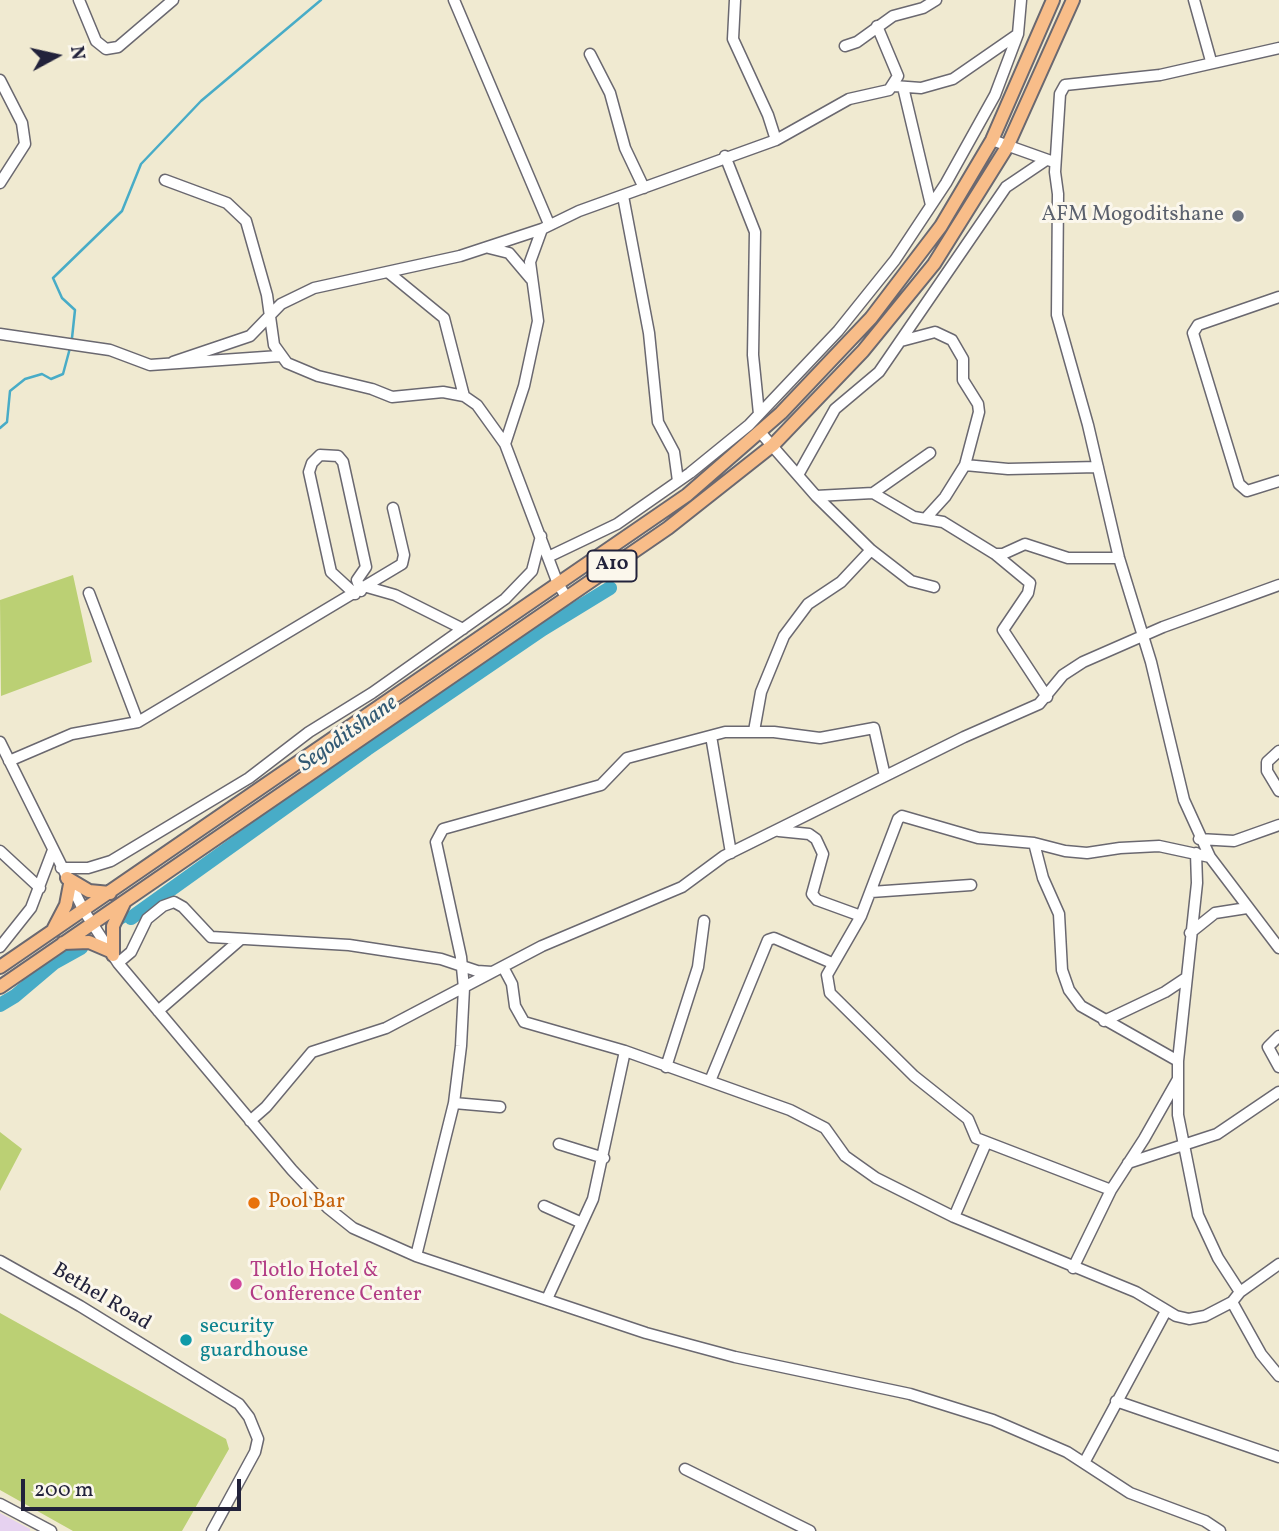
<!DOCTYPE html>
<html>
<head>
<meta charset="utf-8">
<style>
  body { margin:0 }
  #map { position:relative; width:1279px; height:1531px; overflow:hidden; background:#f0ead1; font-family:Vollkorn,serif }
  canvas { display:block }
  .north { position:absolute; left:21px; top:21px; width:70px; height:70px; -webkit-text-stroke:5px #fbf7ec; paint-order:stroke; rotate:82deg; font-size:19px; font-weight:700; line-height:28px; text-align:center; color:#22223b }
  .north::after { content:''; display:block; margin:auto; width:24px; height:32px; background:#22223b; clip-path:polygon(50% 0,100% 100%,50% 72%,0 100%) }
  .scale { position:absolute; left:21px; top:1479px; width:220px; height:32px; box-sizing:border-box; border:4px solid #22223b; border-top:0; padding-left:9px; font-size:21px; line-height:24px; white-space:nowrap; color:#22223b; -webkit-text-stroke:5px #fbf7ec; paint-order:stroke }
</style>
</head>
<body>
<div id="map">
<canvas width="1279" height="1531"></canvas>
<div class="north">N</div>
<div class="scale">200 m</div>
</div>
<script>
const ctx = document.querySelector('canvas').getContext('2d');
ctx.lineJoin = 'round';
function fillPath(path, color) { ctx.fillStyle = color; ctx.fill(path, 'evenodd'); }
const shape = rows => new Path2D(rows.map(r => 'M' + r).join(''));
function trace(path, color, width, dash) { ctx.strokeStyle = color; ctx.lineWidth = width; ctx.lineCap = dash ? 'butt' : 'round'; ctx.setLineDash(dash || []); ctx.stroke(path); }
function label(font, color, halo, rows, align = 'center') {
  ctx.font = font + ' Vollkorn,serif'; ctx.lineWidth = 6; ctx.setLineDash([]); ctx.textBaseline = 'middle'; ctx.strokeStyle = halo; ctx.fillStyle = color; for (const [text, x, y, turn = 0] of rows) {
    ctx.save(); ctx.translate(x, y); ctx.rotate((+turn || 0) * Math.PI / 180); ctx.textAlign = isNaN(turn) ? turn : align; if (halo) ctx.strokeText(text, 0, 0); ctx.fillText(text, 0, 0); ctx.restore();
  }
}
fillPath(shape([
  [0,1513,30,1529,30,1531,0,1531]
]), '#e6d2f0');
fillPath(shape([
  [73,575,92,662,1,696,0,600],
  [0,1132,22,1149,0,1191],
  [0,1313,226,1439,229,1449,182,1531,73,1531,0,1490]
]), '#bbd074');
trace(shape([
  [72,338,75,310,62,298,53,278,122,211,141,164,201,101,321,0],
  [0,428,7,422,10,391,25,379,42,374,51,379,63,374,70,348],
  [119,925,131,918]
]), '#48acc7', 2.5);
trace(shape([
  [131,918,367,749,543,629,610,588],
  [0,1005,15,996,54,963,81,948]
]), '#48acc7', 14);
const minor = shape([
  [79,0,96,41,106,49,118,47,173,0],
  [454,0,549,224],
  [735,0,733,39,768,115,776,140],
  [1194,0,1211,61],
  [845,46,857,42,893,16,923,8,936,0],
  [1279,48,1160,75,1065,85,1060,94,1055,172,1058,194,1057,315,1088,425,1119,558,1151,662,1184,800,1210,857,1279,948],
  [590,54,610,93,625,148,644,188],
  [0,80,22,123,25,144,0,183],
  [894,86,921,88,953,79,1018,34,1021,0],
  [903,87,931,205],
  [992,140,1051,161],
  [725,156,755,232,753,355,759,414],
  [165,180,227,203,246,221,267,295,274,345,287,363,318,376,372,389,392,397,443,392,464,396,477,405,505,444,558,584,567,598],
  [623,196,649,333,658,422,674,452,678,481],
  [489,248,509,253,531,279],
  [389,273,444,318,464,396],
  [1279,297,1198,325,1193,333,1239,484,1247,491,1279,481],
  [0,334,110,350,150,365,279,356],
  [901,341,935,332,952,340,963,359,963,380,978,404,979,412,965,465,945,497,925,519],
  [173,362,250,336,281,304,314,288,460,256,542,229],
  [760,432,816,496,871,550,911,581,934,587],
  [505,444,524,386,538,321,530,262,542,229,579,211,776,140,849,99,889,90,898,76,877,26],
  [965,465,1008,469,1098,467],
  [798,475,835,409,879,372,1006,187,1046,160],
  [873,493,914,517,943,522,995,554,1003,554,1025,544,1068,558,1119,558],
  [816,496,873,493,930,453],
  [995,554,1030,583,1028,593,1003,630,1047,697],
  [548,557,617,524,690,473,749,425,838,331,895,260,946,183,995,95,1018,34],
  [367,587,395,595,463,629],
  [89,593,138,722],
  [355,594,331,572,309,472,312,463,320,455,338,456,343,462,366,567,357,580,361,591],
  [754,731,761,692,784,636,808,604,841,582,871,550],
  [711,736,731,853],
  [0,742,84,911,118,963,292,1170,328,1208,353,1228,416,1256,646,1333,735,1357,910,1394,993,1420,1067,1452,1130,1493,1205,1521,1220,1531],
  [1279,751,1267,762,1267,771,1279,791],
  [9,761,72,734,138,722,402,564,404,555,393,508],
  [779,831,809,834,816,839,823,854,812,894,817,900,861,916],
  [1199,839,1234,841,1279,825],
  [1034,843,1043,878,1059,914,1062,970,1069,990,1081,1006,1178,1061],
  [0,851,40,888],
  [1196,853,1197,883,1178,1061,1178,1115,1198,1215,1218,1258,1240,1292],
  [61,868,88,868,111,861,249,778,309,732,372,693,505,599,532,571,541,536],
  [871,892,971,885],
  [1190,933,1215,913,1247,908],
  [0,947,31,908,53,850],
  [118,963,131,952,147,919,163,906,174,902,183,907,211,937,349,945,441,959,477,971,492,972],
  [503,967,512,984,515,1006,524,1022,625,1051,790,1110,825,1128,845,1156,876,1178,954,1217,1136,1292,1176,1316,1189,1319,1205,1316,1232,1302,1240,1292,1279,1264],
  [158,1011,241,939],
  [1104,1021,1165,992,1186,978],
  [1279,1036,1268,1047,1279,1067],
  [666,1067,698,967,704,921],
  [710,1081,768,940,774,938,832,963],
  [454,1103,461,1046,464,988,461,957,436,842,443,829,601,785,627,758,725,732,774,732,820,738,874,728,885,776],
  [250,1121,266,1107,312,1052,386,1028,542,946,682,887,724,856,964,737,1039,704,1063,675,1083,662,1163,627,1279,585],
  [559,1144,604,1158],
  [1128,1163,1217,1134,1279,1092],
  [1111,1190,976,1138,968,1119,914,1076,830,993,827,975,861,916,898,819,902,816,978,838,1034,843,1065,851,1087,853,1120,848,1159,846,1210,857],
  [544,1206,582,1223],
  [954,1217,986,1143],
  [416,1256,454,1103,500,1107],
  [0,1261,80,1306,239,1404,249,1417,258,1439,255,1452,212,1531],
  [1073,1268,1111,1190,1144,1139,1178,1079],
  [547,1299,593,1199,625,1051],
  [1232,1302,1261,1354,1279,1376],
  [1116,1401,1279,1457],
  [1084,1463,1166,1311],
  [685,1469,810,1531],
  [0,1504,51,1531]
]);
const major = shape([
  [67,878,89,891,110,893],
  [54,928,66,905,70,884],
  [63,943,89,942,110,951],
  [113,955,113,926,124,903],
  [0,967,687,495,781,413,871,318,941,226,992,140,1053,0],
  [0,987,668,528,773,445,863,351,934,264,1007,147,1073,0]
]);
trace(minor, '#6a6870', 13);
trace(major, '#6a6870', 16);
trace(minor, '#fff', 10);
trace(major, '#f8bd89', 12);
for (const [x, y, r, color] of [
  [1238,216,7,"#6b7280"],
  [254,1203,7,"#e8710a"],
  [236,1284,7,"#d1479c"],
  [186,1340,7,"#0f9aa8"]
]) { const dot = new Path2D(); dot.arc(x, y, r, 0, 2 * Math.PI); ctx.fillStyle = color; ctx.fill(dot); trace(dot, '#fbf7ec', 2.5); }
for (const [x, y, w] of [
  [612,566,49]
]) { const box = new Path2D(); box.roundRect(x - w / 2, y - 15.5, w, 31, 5); ctx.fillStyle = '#fbf7ec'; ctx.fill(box); trace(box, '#22223b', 2); }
label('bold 19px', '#22223b', null, [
  ["A10",612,566]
]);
label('21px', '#5b616d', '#fbf7ec', [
  ["AFM Mogoditshane",1224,216]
], 'right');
label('21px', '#c56008', '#fbf7ec', [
  ["Pool Bar",268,1203]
], 'left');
label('21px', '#b23c85', '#fbf7ec', [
  ["Tlotlo Hotel &",250,1272],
  ["Conference Center",250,1296]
], 'left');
label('21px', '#22223b', '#fbf7ec', [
  ["Bethel Road",101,1298,31]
]);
label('21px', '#0d838f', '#fbf7ec', [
  ["security",200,1328],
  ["guardhouse",200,1352]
], 'left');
label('italic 23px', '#315973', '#fbf7ec', [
  ["Segoditshane",349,735,-35]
]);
</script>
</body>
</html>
